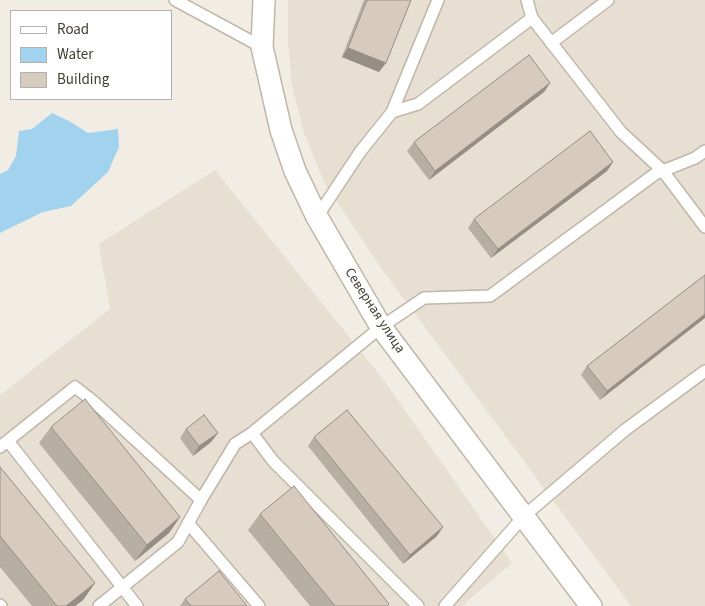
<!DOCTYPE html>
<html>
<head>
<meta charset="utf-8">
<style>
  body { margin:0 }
  #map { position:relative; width:705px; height:606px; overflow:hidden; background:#f2ede4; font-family:"Source Sans 3",sans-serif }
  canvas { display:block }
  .legend { position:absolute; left:10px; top:10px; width:162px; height:90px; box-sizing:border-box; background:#fff; border:1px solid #b4b1ae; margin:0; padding:6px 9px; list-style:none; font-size:15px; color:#443d34 }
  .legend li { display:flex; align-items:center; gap:10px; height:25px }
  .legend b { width:25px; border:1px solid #b4b1ae }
</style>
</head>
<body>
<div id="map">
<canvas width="705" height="606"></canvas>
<ul class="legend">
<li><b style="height:6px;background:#fff"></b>Road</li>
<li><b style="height:14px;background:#a1d2ee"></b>Water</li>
<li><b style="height:14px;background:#d6cbbd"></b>Building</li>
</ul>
</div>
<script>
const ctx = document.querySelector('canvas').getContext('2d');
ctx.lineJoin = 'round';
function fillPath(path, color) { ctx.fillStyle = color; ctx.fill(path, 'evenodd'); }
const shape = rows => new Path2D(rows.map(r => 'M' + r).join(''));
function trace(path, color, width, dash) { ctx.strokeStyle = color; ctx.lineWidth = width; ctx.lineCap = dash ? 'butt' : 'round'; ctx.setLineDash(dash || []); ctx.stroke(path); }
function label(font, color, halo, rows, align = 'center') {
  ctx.font = font + ' "Source Sans 3",sans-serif'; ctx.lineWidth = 4; ctx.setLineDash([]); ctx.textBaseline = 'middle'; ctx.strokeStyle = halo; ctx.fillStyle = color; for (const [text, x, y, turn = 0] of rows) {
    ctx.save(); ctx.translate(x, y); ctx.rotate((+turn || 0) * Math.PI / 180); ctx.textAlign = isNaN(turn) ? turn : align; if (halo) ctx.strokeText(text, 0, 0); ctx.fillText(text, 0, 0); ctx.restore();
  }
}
fillPath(shape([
  [288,0,705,0,705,606,631,606,381,268,325,184,304,133,292,86,288,42],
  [215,170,383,379,512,563,462,606,0,606,0,395,110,309,99,244]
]), '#e6dfd2');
fillPath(shape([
  [52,113,69,121,88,133,118,129,119,147,108,172,71,206,43,212,0,233,0,174,8,170,16,156,19,131,32,129]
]), '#a1d2ee');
const service = shape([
  [175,0,262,47],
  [527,0,532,18],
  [551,43,608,0],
  [392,112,418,104,532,18,621,132,663,171,705,227],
  [317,217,360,152,392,112,438,0],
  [252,433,273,461,418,606],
  [8,441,137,606],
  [0,447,75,387,93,401,201,500],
  [188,523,259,606],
  [0,605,1,606],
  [99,606,178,542,201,500,235,444,252,433,381,327,424,298,490,296,655,174,695,158,705,151],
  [445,606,524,516,625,430,705,371]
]);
const minor = shape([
  [264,0,262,47,281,130,295,171,317,217,381,327,591,606]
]);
trace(service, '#c0b7aa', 14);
trace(minor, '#c0b7aa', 24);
trace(service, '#fff', 11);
trace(minor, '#fff', 21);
fillPath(shape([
  [364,0,411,0,379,72,342,57],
  [550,83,544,92,429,180,407,151,414,142],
  [613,162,607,171,491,258,468,228,474,219],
  [705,275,600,400,581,375,587,366],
  [51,427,180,517,169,533,135,561,39,443],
  [186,429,218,433,211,442,193,456,180,438],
  [314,437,437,536,403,564,308,446],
  [0,467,95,583,83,600,75,606,32,606,0,567],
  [260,514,388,606,310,606,248,530],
  [185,599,247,606,180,606]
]), '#b8afa3');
fillPath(shape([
  [348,48,386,63,379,72,342,57],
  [550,83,544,92,429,180,435,171],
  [613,162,607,171,491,258,498,249],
  [705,314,705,318,600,400,607,391],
  [218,433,211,442,193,456,199,446],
  [180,517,169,533,135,561,147,545],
  [443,527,437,536,403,564,410,555],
  [95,583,83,600,75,606,66,606]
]), '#968e84');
const building = shape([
  [367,0,411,0,386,63,348,48,367,0],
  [529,55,550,83,435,171,414,142,529,55],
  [590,131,613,162,498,249,474,219,590,131],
  [705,275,705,314,607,391,587,366,705,275],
  [85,399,180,517,147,545,51,427,85,399],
  [347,410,443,527,410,555,314,437,347,410],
  [204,415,218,433,199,446,186,429,204,415],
  [0,467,95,583,66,606,57,606,0,536,0,467],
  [294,486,389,604,387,606,335,606,260,514,294,486],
  [219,571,247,606,191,606,185,599,219,571]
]);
fillPath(building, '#d6cbbd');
trace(building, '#968e84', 1);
label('14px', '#443d34', '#fff', [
  ["Северная улица",374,311,57]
]);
</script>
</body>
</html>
